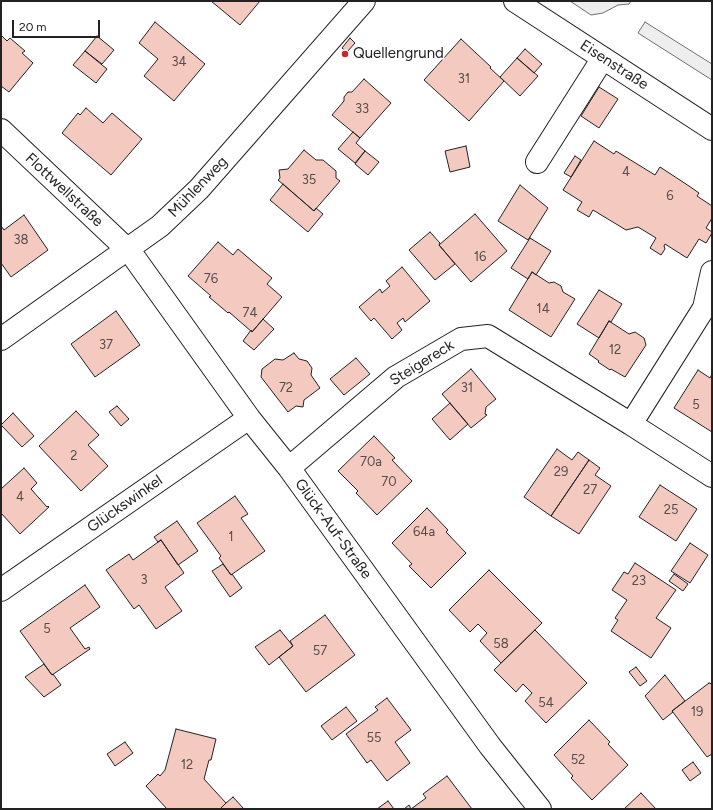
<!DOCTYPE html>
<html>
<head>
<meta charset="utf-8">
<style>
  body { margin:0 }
  #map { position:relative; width:713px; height:810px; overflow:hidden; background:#fff; font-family:Figtree,sans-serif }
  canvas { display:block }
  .frame { position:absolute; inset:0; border:2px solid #222; pointer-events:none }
  .scale { position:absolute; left:12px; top:20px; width:88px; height:18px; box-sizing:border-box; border:2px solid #222; border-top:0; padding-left:5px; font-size:12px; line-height:14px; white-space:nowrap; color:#222; -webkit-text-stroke:3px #fff; paint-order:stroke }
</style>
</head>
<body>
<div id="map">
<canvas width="713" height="810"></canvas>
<div class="frame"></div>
<div class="scale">20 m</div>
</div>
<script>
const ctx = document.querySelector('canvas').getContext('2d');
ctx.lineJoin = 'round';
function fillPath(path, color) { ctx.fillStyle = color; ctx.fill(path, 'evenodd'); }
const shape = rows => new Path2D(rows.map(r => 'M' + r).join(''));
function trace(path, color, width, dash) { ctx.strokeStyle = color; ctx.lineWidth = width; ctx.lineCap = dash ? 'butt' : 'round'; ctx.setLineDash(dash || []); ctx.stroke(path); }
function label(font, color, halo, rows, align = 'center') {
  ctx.font = font + ' Figtree,sans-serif'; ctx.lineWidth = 3; ctx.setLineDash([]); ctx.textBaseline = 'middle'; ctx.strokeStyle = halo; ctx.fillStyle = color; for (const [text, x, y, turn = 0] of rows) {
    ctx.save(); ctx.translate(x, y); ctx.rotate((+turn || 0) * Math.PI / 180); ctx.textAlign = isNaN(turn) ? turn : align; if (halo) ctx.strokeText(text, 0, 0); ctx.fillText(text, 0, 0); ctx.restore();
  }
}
const green = shape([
  [570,1,631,1,629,4,618,5,603,13,591,15,570,1],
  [645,22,712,64,712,80,638,33,645,22]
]);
fillPath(green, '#eee');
trace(green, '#6f6f6f', 1);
const building = shape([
  [211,1,260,1,240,25,211,1],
  [155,22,205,64,174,101,144,76,158,59,139,43,155,22],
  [1,35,7,41,10,38,25,51,22,53,33,63,9,92,1,86,1,35],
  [97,36,114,50,102,64,85,51,97,36],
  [350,38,355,43,347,52,342,48,350,38],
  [461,39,491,67,490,68,504,81,469,121,424,80,461,39],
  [525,49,542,64,534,73,517,58,525,49],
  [85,51,107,69,96,83,73,65,85,51],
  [517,58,538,76,520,96,500,77,517,58],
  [364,79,391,103,360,138,332,115,344,101,344,97,348,92,352,92,364,79],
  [599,87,618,99,599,128,581,116,599,87],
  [86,108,103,123,112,113,142,139,111,175,62,133,78,113,80,115,86,108],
  [353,132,360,138,356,143,365,151,355,163,338,149,353,132],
  [594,141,614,154,616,151,655,175,660,167,689,186,699,193,697,196,712,206,712,218,706,228,712,232,712,233,706,243,699,239,687,258,665,244,664,246,665,249,661,255,650,248,656,238,638,227,626,230,593,210,589,217,577,210,582,202,563,190,594,141],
  [466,146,470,167,450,172,445,151,466,146],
  [304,150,316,160,323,160,336,171,336,178,340,181,314,211,278,180,280,178,279,170,288,169,304,150],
  [365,151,379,162,368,175,355,164,365,151],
  [575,156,581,160,571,177,564,173,575,156],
  [283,184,314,211,316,208,323,214,308,232,270,200,283,184],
  [520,185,548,208,528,240,498,221,520,185],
  [475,214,507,251,471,282,439,245,475,214],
  [24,215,48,250,11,277,1,263,1,226,4,230,24,215],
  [430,232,440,243,439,245,455,264,435,280,409,250,430,232],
  [530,238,551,251,536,275,532,272,528,279,511,268,530,238],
  [218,242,233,255,238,249,272,278,267,284,282,297,252,332,229,312,228,313,209,297,211,296,188,276,218,242],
  [402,267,430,301,405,322,403,318,397,323,402,330,392,339,374,318,371,321,359,307,380,289,382,293,390,286,386,281,402,267],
  [532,272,549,283,554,282,561,286,563,292,575,299,551,337,509,310,532,272],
  [599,290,622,304,611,322,609,321,599,338,577,324,599,290],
  [116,311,140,345,95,377,71,344,116,311],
  [263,319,274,329,254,350,243,341,251,330,252,332,263,319],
  [609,321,629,334,635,332,644,338,646,345,625,377,611,369,610,370,598,362,599,361,589,354,609,321],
  [294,353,299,359,307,361,312,368,311,375,320,388,304,400,303,407,296,406,288,412,261,377,262,369,275,359,283,360,294,353],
  [356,358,370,374,344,395,330,379,356,358],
  [471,369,496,399,486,407,485,414,487,415,471,428,442,394,471,369],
  [698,370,710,378,712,374,712,432,674,408,698,370],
  [450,403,468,424,450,440,432,419,450,403],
  [117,406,129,419,121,426,109,412,117,406],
  [76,411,99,435,88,445,108,466,81,491,39,446,76,411],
  [13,413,34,436,22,447,1,425,13,413],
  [374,436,395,458,392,460,412,481,377,515,356,493,358,491,338,471,374,436],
  [557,449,572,460,578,452,589,460,551,516,524,497,557,449],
  [589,460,600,468,595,475,611,486,579,534,551,516,589,460],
  [24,468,37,483,31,489,47,507,48,506,49,507,20,534,1,513,1,489,24,468],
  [660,485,697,509,676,541,639,517,660,485],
  [235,496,248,514,241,518,265,551,231,575,219,558,221,556,197,523,235,496],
  [427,508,448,530,446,532,466,553,431,588,409,566,412,564,392,543,427,508],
  [177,521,198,551,178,565,161,540,158,542,154,537,177,521],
  [161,540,184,573,165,587,182,611,156,629,139,605,134,609,106,570,129,554,133,560,161,540],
  [690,543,708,555,690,583,671,571,690,543],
  [635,563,676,590,656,618,671,628,651,658,611,631,618,620,615,618,627,600,612,590,624,572,628,574,635,563],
  [223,564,231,575,232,574,242,588,230,597,212,571,223,564],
  [489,570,542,623,501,663,480,641,487,633,478,624,470,632,449,610,489,570],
  [674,574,688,584,683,591,669,581,674,574],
  [85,585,100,607,70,628,85,649,89,647,90,649,52,675,20,631,85,585],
  [325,615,355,655,306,692,279,657,293,646,290,641,325,615],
  [280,630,293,646,269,665,255,647,280,630],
  [535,630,587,683,546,723,525,701,532,693,523,684,516,692,494,670,535,630],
  [44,664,52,675,53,674,61,685,44,697,25,677,44,664],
  [636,667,647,681,640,686,629,672,636,667],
  [665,675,685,701,672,711,673,712,663,720,645,696,665,675],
  [709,683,712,684,712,754,707,757,672,711,709,683],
  [387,698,411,730,395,742,410,763,387,781,371,760,367,763,346,734,378,710,375,707,387,698],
  [346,707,357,721,332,740,321,726,346,707],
  [589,720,610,742,608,744,628,765,592,800,571,778,573,776,554,755,589,720],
  [176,729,216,739,211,760,209,760,204,779,226,803,220,809,167,809,146,786,158,774,160,776,165,770,176,729],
  [125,742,133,753,115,766,107,754,125,742],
  [693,762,701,773,690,781,682,770,693,762],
  [447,776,472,809,404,809,409,805,411,809,426,798,423,794,447,776],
  [641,793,656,809,624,809,641,793],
  [233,797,244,809,220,809,226,803,233,797],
  [388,801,394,809,377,809,388,801]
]);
fillPath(building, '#f3c9c0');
trace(building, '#222', 1);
const street = shape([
  [515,1,712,129],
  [1,130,131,253,249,418,289,468,490,746,540,809],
  [537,162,603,58],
  [712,272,704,308,631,424,712,476],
  [1,339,160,226,199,189,364,1],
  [289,468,396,377,461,339,488,336,631,424],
  [1,590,249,418]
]);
trace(street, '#222', 24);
trace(street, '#fff', 22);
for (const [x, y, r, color] of [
  [345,54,4,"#c62828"]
]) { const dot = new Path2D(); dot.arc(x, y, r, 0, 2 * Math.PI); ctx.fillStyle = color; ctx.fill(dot); trace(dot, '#fff', 1.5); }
label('13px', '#564c4a', null, [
  ["34",179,62],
  ["31",464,79],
  ["33",362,109],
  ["4",626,172],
  ["35",309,180],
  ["6",670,196],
  ["38",21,240],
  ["16",480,257],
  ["76",211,279],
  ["14",543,309],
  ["74",250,313],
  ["37",106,345],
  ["12",615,350],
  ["72",286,388],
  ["31",467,388],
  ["5",696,405],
  ["2",74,456],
  ["70a",371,462],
  ["29",561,472],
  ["70",389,482],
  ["27",590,490],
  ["4",20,497],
  ["25",671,510],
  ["64a",424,532],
  ["1",231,537],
  ["3",144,580],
  ["23",639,581],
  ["5",47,629],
  ["58",501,644],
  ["57",320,651],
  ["54",546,703],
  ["19",697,712],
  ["55",374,738],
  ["52",578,760],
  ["12",187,765]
]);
label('15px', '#222', '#fff', [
  ["Quellengrund",353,54]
], 'left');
label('15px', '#222', '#fff', [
  ["Eisenstraße",614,65,33],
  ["Mühlenweg",198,187,-46],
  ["Flottwellstraße",64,190,43],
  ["Steigereck",422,363,-32],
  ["Glückswinkel",125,504,-35],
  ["Glück-Auf-Straße",333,529,54]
]);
</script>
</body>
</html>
